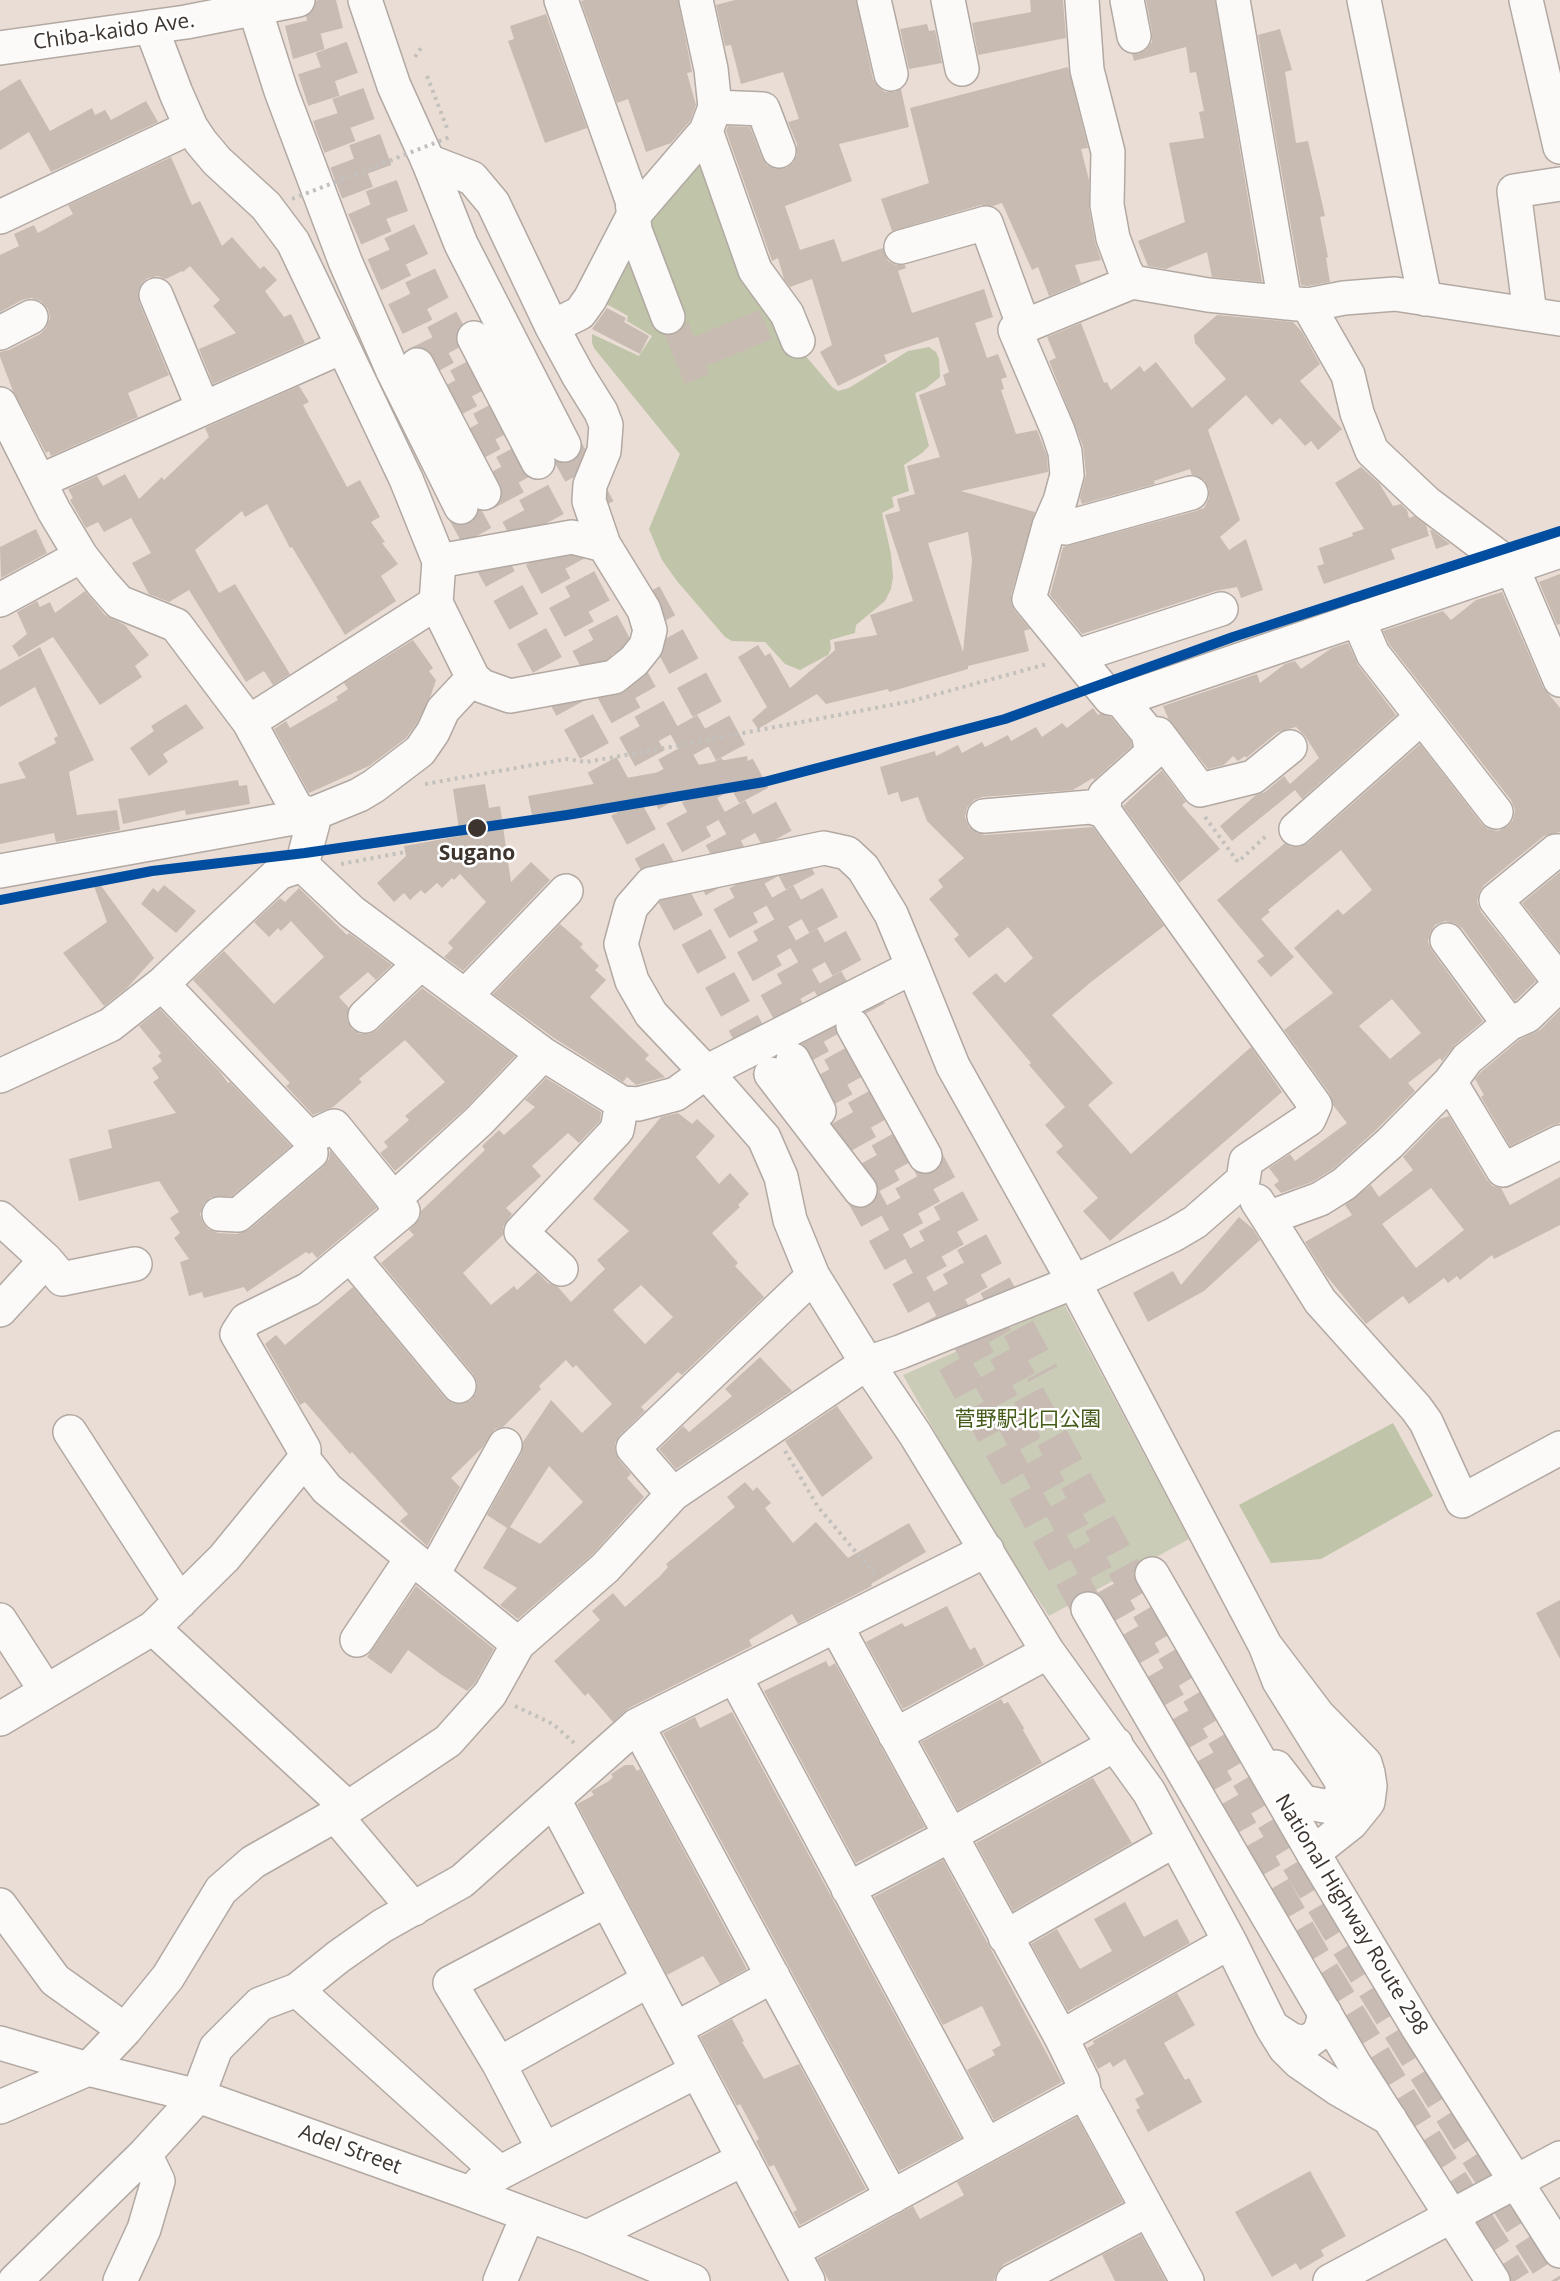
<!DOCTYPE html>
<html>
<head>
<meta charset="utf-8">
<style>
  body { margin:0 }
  canvas { display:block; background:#eaddd5 }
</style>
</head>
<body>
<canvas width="1560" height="2281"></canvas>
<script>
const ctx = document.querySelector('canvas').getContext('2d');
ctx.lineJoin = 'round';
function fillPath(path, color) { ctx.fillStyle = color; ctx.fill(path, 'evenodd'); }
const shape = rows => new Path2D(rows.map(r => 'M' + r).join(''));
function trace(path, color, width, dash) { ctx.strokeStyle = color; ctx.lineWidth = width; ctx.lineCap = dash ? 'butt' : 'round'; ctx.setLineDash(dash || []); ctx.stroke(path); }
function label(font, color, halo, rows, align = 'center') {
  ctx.font = font + ' "Open Sans","Noto Sans JP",sans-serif'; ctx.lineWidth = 5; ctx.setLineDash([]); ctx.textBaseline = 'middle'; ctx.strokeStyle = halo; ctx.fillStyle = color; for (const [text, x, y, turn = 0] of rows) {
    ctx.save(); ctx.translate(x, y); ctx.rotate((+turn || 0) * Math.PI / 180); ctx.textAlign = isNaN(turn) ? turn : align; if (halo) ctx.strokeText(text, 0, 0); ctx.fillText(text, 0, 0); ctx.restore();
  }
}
fillPath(shape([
  [1064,1304,1189,1539,1049,1616,983,1517,903,1375]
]), '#cbccb7');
fillPath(shape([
  [698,158,804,354,832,387,838,391,849,388,908,351,929,347,936,352,939,359,940,377,925,389,915,393,929,446,922,453,904,465,909,491,892,497,894,507,882,513,891,554,893,577,891,589,885,601,856,625,855,633,830,640,831,649,828,655,800,670,785,664,765,642,732,641,725,637,677,581,662,560,649,529,680,454,594,348,592,343,592,334,639,356,652,336,627,321,628,316,603,302,634,234],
  [1393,1423,1433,1496,1321,1559,1271,1563,1239,1505]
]), '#c0c4a8');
fillPath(shape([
  [585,0,678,0,692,72,687,73,696,105,690,121,671,143,646,152,628,99,617,103,581,1],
  [735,0,856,0,873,79,878,87,885,92,895,92,901,89,909,127,839,144,852,181,785,206,800,250,834,239,842,262,883,248,888,261,896,265,905,265,906,268,898,271,912,313,984,289,993,317,975,323,987,358,998,354,1007,377,1001,379,1004,389,1001,390,1016,434,1037,430,1047,456,1048,472,961,491,1035,512,1011,595,1011,602,1014,610,1030,629,1024,631,1029,651,968,666,968,669,889,692,888,689,826,704,817,694,758,729,752,720,767,707,738,657,758,645,765,656,770,653,790,688,835,650,834,642,877,635,870,615,913,601,885,515,900,511,897,499,915,494,907,466,940,457,919,395,946,385,943,375,949,372,938,337,884,355,887,362,838,386,820,352,832,345,812,279,790,287,784,279,778,258,772,261,726,131,728,126,750,127,762,158,767,165,775,169,786,168,793,163,797,155,797,144,788,122,799,119,783,72,741,84,731,45,725,46,716,5],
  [968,532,972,560,963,652,928,543],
  [1030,0,1063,0,1066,38,978,55,972,23,1031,12],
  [1146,0,1215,0,1262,282,1212,277,1207,252,1166,269,1148,266,1138,241,1185,222,1169,143,1204,138,1199,112,1204,111,1196,72,1190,73,1186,47,1134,61,1132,54,1138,54,1146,50,1152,42,1152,32],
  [546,14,587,128,545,143,508,41,514,39,510,26],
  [927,24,929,31,935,30,942,63,909,69,900,29],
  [1280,29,1292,70,1285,72,1296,143,1308,141,1325,216,1320,217,1328,257,1326,258,1330,282,1307,286,1301,285,1258,35],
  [1068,67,1088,148,1081,149,1089,180,1089,208,1095,242,1101,260,1075,265,1081,283,1049,296,1038,267,1032,270,1002,203,993,206,981,205,892,231,881,199,929,183,910,108],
  [20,79,50,131,92,108,95,115,105,110,111,120,146,101,158,122,51,172,29,132,0,150,0,91],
  [171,157,192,205,200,201,222,246,232,237,260,269,264,266,277,280,265,291,284,317,291,314,305,343,213,384,199,349,236,333,213,306,220,300,190,266,183,272,182,271,166,279,158,276,148,278,142,283,138,292,139,302,169,375,128,393,138,417,51,456,49,451,46,453,13,391,0,357,0,352,9,350,40,334,46,328,50,318,48,309,41,301,31,298,22,300,0,312,0,255,19,246,14,234,34,225,38,233,73,214,68,205],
  [607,308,626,318,624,322,649,336,640,354,592,329],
  [759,310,772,339,706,366,709,374,685,384,665,335,675,334,688,321,694,337],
  [1217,315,1293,322,1302,332,1320,364,1300,381,1342,429,1318,450,1311,441,1305,446,1280,418,1272,425,1246,395,1208,430,1240,520,1220,537,1229,550,1246,539,1263,590,1241,598,1237,587,1215,591,1082,634,1050,595,1063,547,1196,511,1204,508,1209,498,1209,489,1204,480,1192,475,1190,469,1154,481,1155,484,1082,504,1080,498,1086,474,1083,446,1049,361,1056,358,1047,337,1081,323,1104,383,1107,382,1111,390,1140,366,1144,372,1156,362,1192,408,1226,379,1195,343,1194,335],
  [299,386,309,402,303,405,347,487,360,480,380,517,371,522,385,542,382,543,398,564,381,576,396,601,345,635,292,547,290,548,267,504,245,517,242,511,195,550,219,593,235,584,290,674,273,685,264,671,246,682,189,590,169,602,149,594,132,563,151,553,131,518,104,532,98,522,86,528,70,500,73,498,68,489,97,476,103,486,125,474,139,499,162,477,164,480,209,437,205,428],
  [1361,467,1379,483,1393,506,1401,504,1407,510,1409,518,1414,516,1426,525,1429,536,1391,549,1395,559,1324,584,1317,566,1324,564,1319,548,1353,536,1352,533,1364,529,1335,483],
  [36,529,47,553,1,578,0,547],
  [1430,530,1432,530,1450,544,1436,549],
  [1560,574,1560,624,1557,625,1539,582],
  [85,591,105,615,125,625,149,655,135,666,142,677,100,705,53,637,19,657,12,646,27,634,17,612,37,601,40,607,50,602,55,613],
  [1502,592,1543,687,1560,708,1560,832,1544,836,1484,885,1479,893,1477,902,1481,912,1536,981,1515,1001,1462,928,1454,923,1445,921,1435,925,1430,933,1428,942,1432,951,1483,1021,1455,1045,1442,1061,1440,1058,1408,1083,1415,1091,1377,1129,1333,1169,1312,1182,1281,1193,1274,1185,1279,1181,1269,1168,1290,1154,1295,1161,1347,1123,1333,1105,1330,1094,1284,1030,1333,993,1294,948,1338,909,1343,915,1372,890,1341,850,1268,910,1270,912,1261,919,1294,957,1271,977,1257,961,1264,956,1217,900,1285,843,1291,847,1299,847,1308,843,1420,744,1482,824,1488,829,1498,831,1508,826,1513,820,1515,810,1511,800,1389,644,1383,631,1443,611,1451,620,1476,600],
  [1392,999,1421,1033,1390,1059,1359,1026],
  [413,640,433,668,429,671,436,680,431,695,417,723,406,738,369,766,309,793,274,729,286,721,290,728,338,700,336,697,348,689,344,683],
  [1348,643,1358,665,1396,715,1302,799,1295,790,1232,841,1220,826,1256,795,1265,792,1284,776,1290,784,1319,758,1305,736,1296,727,1278,732,1246,758,1245,756,1238,761,1233,756,1224,765,1208,769,1169,720,1163,706,1257,674,1260,683,1285,664,1295,661,1301,669,1332,648],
  [40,647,94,760,69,772,77,815,117,810,120,830,56,842,54,833,0,844,0,784,26,778,18,763,56,743,54,738,58,736,35,687,0,707,0,670],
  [186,704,204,728,163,754,168,762,149,776,130,748,154,731,151,726],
  [1093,708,1098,715,1101,713,1111,717,1131,741,1132,746,1094,780,1093,778,1073,790,982,797,974,800,967,808,965,817,969,827,977,833,985,835,1093,827,1164,926,1091,982,1052,1015,1113,1083,1088,1105,1131,1154,1251,1047,1282,1092,1110,1241,1083,1211,1098,1198,1056,1152,1063,1146,1045,1125,1065,1107,1029,1065,1031,1063,972,993,996,973,1005,983,1033,958,1008,927,969,958,954,939,959,935,929,899,943,887,938,880,964,858,927,821,918,797,901,802,898,792,888,795,880,767,935,751,936,756,958,745,962,753,982,742,985,747,1008,735,1011,741,1036,727,1042,737,1062,723,1067,728],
  [747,756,751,779,567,811,532,815,528,796],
  [1162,770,1186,802,1182,805,1220,849,1179,883,1123,806],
  [238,780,239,786,247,785,250,804,186,815,185,810,123,824,118,799],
  [485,784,489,808,500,806,511,882,531,862,550,880,463,971,444,957,453,948,448,943,486,902,460,874,454,880,452,878,442,888,437,883,425,894,421,890,410,900,404,893,394,902,377,883,406,856,404,846,460,836,453,789],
  [1560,872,1560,952,1522,903],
  [99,883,154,958,127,988,104,1006,63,953,107,922,94,886],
  [164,885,196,911,176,933,141,904,153,888,158,892],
  [299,888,347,935,349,933,392,965,376,980,368,972,339,997,349,1008,347,1020,352,1029,360,1034,369,1034,377,1030,422,988,515,1056,466,1108,395,1171,380,1153,388,1147,384,1142,409,1120,405,1116,445,1082,405,1040,359,1079,362,1082,333,1107,313,1115,286,1086,290,1083,193,980,224,951,274,1004,324,957,291,921,281,931,278,928,269,937,254,922,280,898,285,902],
  [560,924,583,944,580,947,599,966,595,970,606,980,590,997,649,1055,645,1059,665,1077,636,1085,627,1077,623,1082,554,1038,493,994],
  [160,1009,220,1072,228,1083,230,1082,291,1146,232,1196,211,1197,204,1203,200,1214,203,1223,208,1229,218,1233,237,1234,250,1229,323,1167,329,1159,330,1150,377,1208,317,1258,312,1252,309,1254,306,1252,247,1292,244,1287,204,1298,202,1292,189,1296,180,1262,189,1259,174,1238,180,1233,170,1218,179,1212,159,1181,79,1201,69,1159,112,1148,108,1130,176,1113,153,1082,159,1078,152,1068,162,1061,158,1056,161,1053,139,1026],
  [1560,1010,1560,1123,1552,1125,1510,1146,1481,1097,1484,1095,1475,1079,1481,1072,1519,1040,1540,1030],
  [546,1078,601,1112,600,1121,579,1143,568,1133,532,1166,541,1176,506,1208,512,1214,503,1227,503,1235,463,1273,491,1305,514,1286,517,1290,537,1272,548,1283,558,1287,571,1302,605,1269,597,1260,629,1231,593,1199,661,1117,678,1113,692,1124,697,1119,715,1136,696,1157,719,1184,730,1173,749,1194,738,1205,740,1207,712,1233,738,1263,735,1266,764,1297,682,1375,678,1372,641,1407,645,1411,620,1435,615,1443,615,1451,619,1460,631,1474,627,1478,644,1497,592,1555,518,1619,500,1605,517,1588,483,1568,507,1528,487,1515,521,1454,523,1442,551,1400,582,1433,612,1404,576,1365,573,1368,566,1360,539,1386,541,1389,503,1427,495,1429,482,1448,451,1478,460,1487,427,1546,400,1521,408,1514,352,1452,350,1454,305,1402,300,1405,265,1344,276,1335,285,1345,353,1287,445,1398,452,1403,462,1404,471,1400,476,1393,477,1383,473,1374,381,1263,414,1235,409,1230,420,1218,421,1211,485,1150,482,1146,499,1130,504,1135,535,1107,525,1100],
  [641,1285,673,1317,645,1344,613,1310],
  [549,1466,583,1502,540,1544,510,1527],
  [1449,1116,1487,1180,1493,1186,1501,1188,1510,1205,1560,1177,1560,1225,1494,1259,1492,1255,1460,1280,1457,1276,1448,1283,1444,1278,1409,1304,1403,1296,1366,1324,1325,1274,1305,1242,1352,1215,1345,1205,1371,1185,1379,1197,1413,1170,1403,1157,1440,1119],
  [1431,1188,1464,1230,1416,1268,1382,1224],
  [1239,1217,1253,1229,1260,1240,1204,1291,1148,1322,1133,1293,1173,1271,1181,1285],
  [760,1357,792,1391,676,1469,659,1449,683,1426,689,1432,732,1396,725,1389],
  [837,1406,873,1458,822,1497,785,1441],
  [745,1482,753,1491,757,1487,771,1503,765,1508,793,1543,816,1522,848,1558,909,1523,926,1552,871,1584,872,1586,798,1624,792,1614,749,1640,752,1646,629,1708,613,1722,588,1693,585,1696,554,1661,600,1620,592,1611,613,1593,625,1607,660,1576,668,1567,666,1564,735,1507,727,1497],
  [416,1586,494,1649,475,1683,467,1691,442,1675,408,1650,391,1674,367,1657],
  [1560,1600,1560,1659,1536,1613],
  [947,1606,970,1650,975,1647,984,1665,903,1709,866,1642,902,1623,905,1627],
  [826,1661,829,1667,835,1663,925,1827,856,1863,764,1691],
  [1001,1699,1004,1704,1008,1702,1024,1728,1023,1730,1042,1763,958,1810,921,1742],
  [732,1712,961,2138,899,2171,663,1733,695,1717,700,1728],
  [625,1765,633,1765,637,1771,640,1769,747,1969,720,1984,703,1956,667,1975,577,1804,594,1795,591,1791,609,1781,613,1777,611,1774],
  [1093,1778,1132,1843,1013,1911,976,1843],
  [943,1860,1062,2082,994,2120,967,2070,995,2055,992,2050,1001,2045,982,2006,943,2025,874,1897],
  [1125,1902,1144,1937,1177,1919,1190,1943,1068,2011,1031,1944,1057,1929,1080,1969,1112,1951,1094,1919],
  [1177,1993,1195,2025,1164,2043,1185,2080,1189,2078,1202,2102,1148,2132,1136,2110,1140,2108,1135,2099,1144,2094,1125,2059,1113,2067,1110,2062,1098,2069,1087,2048,1094,2044,1093,2041],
  [732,2019,744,2041,742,2042,764,2079,799,2064,866,2189,800,2225,793,2212,797,2210,774,2165,769,2167,756,2141,759,2139,740,2104,737,2106,700,2037],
  [1077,2117,1123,2202,1004,2264,997,2272,994,2281,829,2281,817,2259,913,2206,920,2219,964,2195,957,2182],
  [1310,2171,1346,2236,1321,2250,1324,2256,1300,2270,1296,2263,1272,2277,1235,2212],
  [1141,2235,1166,2281,1115,2281,1102,2255]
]), '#c8bbb2');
trace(shape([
  [319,0,330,44,393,218,433,303,637,687,1135,1588,1341,1935,1463,2133,1557,2281],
  [301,22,308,51,332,126,363,207,392,274,433,359,623,710,1109,1596,1312,1954,1434,2153,1515,2281],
  [564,445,599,509],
  [461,507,770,1072],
  [645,594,874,1018],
  [683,723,853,1026],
  [925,1156,1043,1374],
  [860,1190,1088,1609]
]), '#c7bbb4', 33, [33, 16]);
const minor = shape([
  [561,0,632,200,635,230,668,317],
  [874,0,891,74],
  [948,0,962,69],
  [1082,0,1087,70,1108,152,1107,205,1113,238,1125,270,1132,282,1208,295,1308,305,1344,298,1395,294,1560,319],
  [1127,0,1134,36],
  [1233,0,1285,303],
  [1364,0,1425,299],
  [1526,0,1560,147],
  [151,27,176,93,191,127,201,142,217,161,266,206,293,242,406,479,439,561,436,603,473,678,482,686,510,696,614,677,634,661,646,646,650,630,644,610,604,545,589,501,590,485,604,451,606,425,601,412,578,375,552,327,493,203,472,178,428,161],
  [715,107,763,109,779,151],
  [706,131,755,270,787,314,798,341],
  [0,217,191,127],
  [901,247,986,223,1024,327],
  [1132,282,1015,330,1058,431,1065,452,1067,475,1060,501,1049,526,1029,599,1110,698,1121,700,1560,551],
  [156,295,203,408],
  [1308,305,1348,375,1357,413,1372,451,1427,503,1512,567,1560,680],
  [1530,314,1514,191,1560,184],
  [552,327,580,313,590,299,633,216,706,131,715,107,711,69,696,0],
  [0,333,31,317],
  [0,404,54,511,81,556,103,584,119,602,176,625,249,722,296,808,310,815,313,823,302,865],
  [40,481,342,347],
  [1049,526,1065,528,1191,493],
  [439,561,572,537,604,545],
  [0,600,81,556],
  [1358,619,1373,654,1496,812],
  [1077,656,1221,609],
  [249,722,436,603],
  [1148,733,1158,734,1200,790,1253,777,1290,747],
  [984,816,1090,807,1104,811],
  [1296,829,1422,717],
  [1560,851,1556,851,1496,900,1560,982],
  [302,865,352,912,543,1054,622,1103,638,1104,676,1094,706,1072,764,1138,781,1177,790,1220,813,1276,867,1363,915,1434,1048,1652,1149,1792,1230,1942,1272,2027],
  [0,871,310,815,359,795,374,786,420,751,433,732,443,710,473,678],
  [1447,940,1509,1024],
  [913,967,706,1072,651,1014,632,981,621,944,631,907,651,884,824,848,847,853,863,868,891,914,913,967,953,1066,1074,1282,1265,1645],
  [162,984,309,1138,311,1153,238,1215,219,1214],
  [466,995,566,891],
  [365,1016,421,963],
  [0,1076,110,1025,162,984,279,873,302,865],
  [1450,1082,1503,1170,1560,1142],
  [393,1200,479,1121,543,1054],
  [1257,1201,1268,1218,1320,1199,1344,1184,1390,1143,1450,1082,1467,1059,1509,1024,1527,1016,1560,984],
  [0,1218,46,1260,0,1310],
  [1268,1218,1320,1301,1416,1408,1426,1422,1462,1501,1560,1448],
  [350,1255,459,1386],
  [46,1260,62,1279,135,1264],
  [561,1269,521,1232,617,1130,622,1103],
  [70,1432,180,1602],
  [673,1494,633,1448,813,1276],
  [433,1574,505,1445],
  [0,1620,46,1691],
  [836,1626,1061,2037,1083,2082,1084,2092,1187,2281],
  [153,1628,348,1808],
  [357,1640,412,1558],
  [518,1644,605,1568,673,1494,867,1363,900,1352,1074,1282,1173,1235,1195,1222,1243,1180,1246,1161,1309,1119,1315,1105,1104,811,1105,795,1152,753,1148,733,1121,700],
  [735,1677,986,2145],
  [0,1719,153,1628,224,1558,304,1460,304,1449,237,1334,246,1320,309,1289,403,1211,334,1126,309,1138],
  [637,1725,892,2197],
  [895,1735,1048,1652],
  [1276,1767,1303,1802,1330,1807,1342,1796,1342,1782,1279,1681,1265,1645,1318,1715,1365,1763,1368,1773,1370,1786,1368,1802,1351,1823,1313,1853],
  [554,1800,808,2281],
  [335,1815,414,1909],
  [848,1889,949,1836,1116,1744],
  [0,1905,55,1980,125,2030],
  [1005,1937,1175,1840],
  [297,1990,500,2173],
  [1325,2013,1321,2029,1317,2035,1306,2043,1292,2040,1272,2027,1285,2048,1299,2062,1338,2089,1390,2119],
  [675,2029,773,1976],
  [1061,2037,1230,1942],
  [0,2043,88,2069,198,2096,464,2191,587,2237,693,2281],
  [499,2064,649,1980],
  [0,2107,88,2069,125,2030,168,1977,221,1890,253,1862,348,1808,448,1741,490,1694,518,1644,327,1489,304,1460],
  [544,2150,499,2064,450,1983,607,1900],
  [480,2183,697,2071],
  [587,2237,744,2159],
  [792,2251,1084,2092],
  [15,2281,145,2154,198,2096,216,2048,260,2004,297,1990,338,1957,382,1926,462,1881,637,1725,987,1550],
  [120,2281,144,2229,158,2181,145,2154],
  [500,2281,528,2215],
  [1013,2281,1148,2210],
  [1330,2281,1560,2158]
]);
const highway = shape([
  [252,0,281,91,345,261,392,369,461,507],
  [365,0,394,86,428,161,461,244,564,445],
  [0,48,186,22,298,0],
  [474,338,538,462],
  [417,365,484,493],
  [853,1026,925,1156],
  [793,1060,819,1111],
  [771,1074,860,1190],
  [1152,1574,1313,1853,1418,2028,1560,2251],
  [1088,1609,1355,2065,1493,2281]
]);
trace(minor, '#b2a9a3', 36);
trace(highway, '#b2a9a3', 36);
trace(shape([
  [415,57,423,45],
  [427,76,447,128],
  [425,784,567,759,586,762,649,751,912,701,1047,664],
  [1205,817,1238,862,1266,836,1269,836],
  [341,864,405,852],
  [785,1451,818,1507,876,1576],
  [515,1706,553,1724,574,1743]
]), '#c4c0bd', 4, [3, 4.5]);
trace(minor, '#fcfaf9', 33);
trace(highway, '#fcfaf9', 33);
trace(shape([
  [292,199,450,137]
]), '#c4c0bd', 4, [3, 4.5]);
trace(shape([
  [0,900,152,871,305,853,567,815,764,782,1005,719,1233,637,1560,531]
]), '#014ea0', 10);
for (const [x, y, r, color] of [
  [477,828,10,"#3d342e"]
]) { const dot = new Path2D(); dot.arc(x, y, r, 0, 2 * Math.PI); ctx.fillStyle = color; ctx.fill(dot); trace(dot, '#fff', 2); }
label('21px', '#3d342e', '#fff', [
  ["Chiba-kaido Ave.",114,32,-8],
  ["National Highway Route 298",1351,1915,59],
  ["Adel Street",350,2150,20]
]);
label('bold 21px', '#3d342e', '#fff', [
  ["Sugano",477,854]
]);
label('21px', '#455b19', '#fff', [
  ["菅野駅北口公園",1028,1420]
]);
</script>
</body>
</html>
